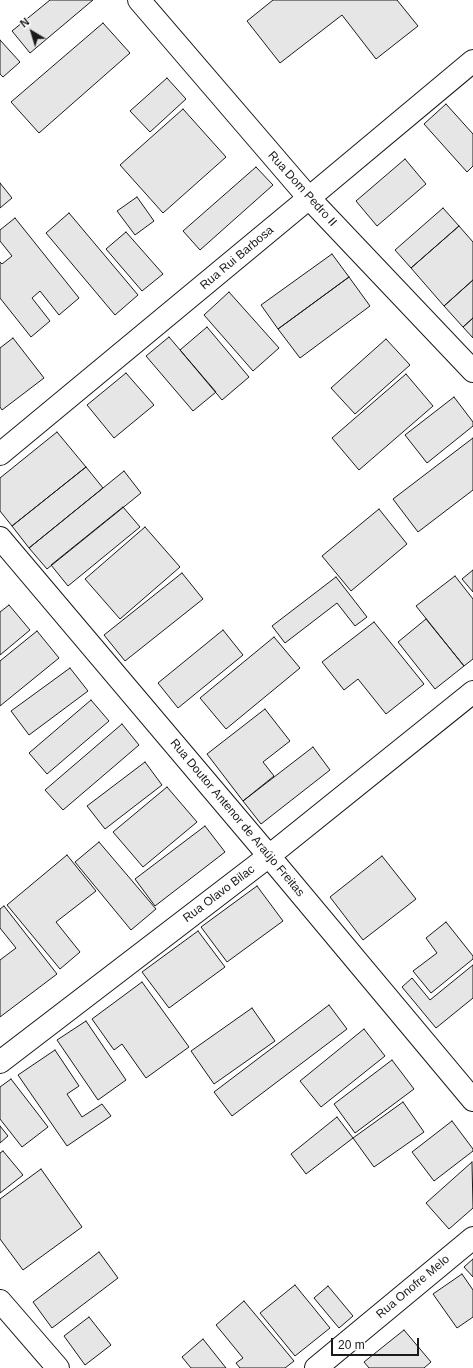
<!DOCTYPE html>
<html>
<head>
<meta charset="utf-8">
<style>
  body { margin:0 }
  #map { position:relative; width:473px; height:1368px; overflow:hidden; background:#fff; font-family:Helvetica,sans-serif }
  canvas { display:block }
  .north { position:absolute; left:12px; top:12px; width:40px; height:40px; -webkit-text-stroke:3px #fff; paint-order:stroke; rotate:322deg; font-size:11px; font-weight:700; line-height:16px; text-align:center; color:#1a1a1a }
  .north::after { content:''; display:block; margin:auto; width:14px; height:18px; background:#1a1a1a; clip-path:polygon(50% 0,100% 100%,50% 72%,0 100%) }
  .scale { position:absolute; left:331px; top:1338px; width:88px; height:18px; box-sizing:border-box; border:2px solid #1a1a1a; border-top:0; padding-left:5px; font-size:12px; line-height:14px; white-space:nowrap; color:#1a1a1a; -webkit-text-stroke:3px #fff; paint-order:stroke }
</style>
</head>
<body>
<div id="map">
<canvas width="473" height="1368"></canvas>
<div class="north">N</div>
<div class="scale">20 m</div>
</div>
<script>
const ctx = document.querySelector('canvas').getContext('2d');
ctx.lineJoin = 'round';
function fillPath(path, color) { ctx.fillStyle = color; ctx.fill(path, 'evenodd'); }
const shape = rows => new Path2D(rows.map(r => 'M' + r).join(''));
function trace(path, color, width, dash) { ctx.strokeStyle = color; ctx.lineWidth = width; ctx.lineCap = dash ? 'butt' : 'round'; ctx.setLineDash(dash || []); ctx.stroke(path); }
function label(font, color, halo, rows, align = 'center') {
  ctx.font = font + ' Helvetica,sans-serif'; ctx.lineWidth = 3; ctx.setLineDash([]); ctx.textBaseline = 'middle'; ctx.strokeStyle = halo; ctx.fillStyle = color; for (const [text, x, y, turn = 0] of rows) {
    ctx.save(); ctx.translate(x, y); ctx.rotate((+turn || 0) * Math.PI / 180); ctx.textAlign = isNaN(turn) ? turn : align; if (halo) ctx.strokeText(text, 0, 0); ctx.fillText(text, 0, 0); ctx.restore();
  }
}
const building = shape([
  [50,0,93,0,30,53,12,31,50,0],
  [273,0,397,0,418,26,376,59,342,15,280,63,247,21,273,0],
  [103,23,130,53,39,133,11,102,103,23],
  [0,40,20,62,3,77,0,74,0,40],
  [167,78,186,99,150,132,130,111,167,78],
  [446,104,473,134,473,166,467,172,424,124,446,104],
  [183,109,226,157,163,213,120,165,183,109],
  [405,159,426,184,377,226,356,201,405,159],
  [256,167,273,185,200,250,183,231,256,167],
  [0,183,12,198,0,208,0,183],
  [137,197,154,221,135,235,117,211,137,197],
  [443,208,459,226,411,268,395,250,443,208],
  [69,213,138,295,115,315,46,233,69,213],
  [15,218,79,298,59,315,40,291,32,298,50,321,31,337,0,298,0,262,2,264,12,256,0,241,0,230,15,218],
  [459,226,473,242,473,280,444,306,411,268,459,226],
  [126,232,163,274,142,291,106,249,126,232],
  [332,254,349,277,278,329,261,305,332,254],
  [349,277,370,306,300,358,278,329,349,277],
  [473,280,473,318,463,327,444,306,473,280],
  [229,292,279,348,253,371,204,315,229,292],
  [473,318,473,338,463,327,473,318],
  [207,327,249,377,222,400,180,350,207,327],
  [169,337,216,392,193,411,146,356,169,337],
  [13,338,44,378,2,410,0,407,0,348,13,338],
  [386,339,410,365,355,414,331,388,386,339],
  [126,373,154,405,114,438,87,405,126,373],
  [406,374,433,406,359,470,332,438,406,374],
  [454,397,473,422,473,426,427,463,405,435,454,397],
  [57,432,86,467,12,526,0,511,0,478,57,432],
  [473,438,473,490,418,532,393,499,473,438],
  [86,467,103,488,29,548,12,526,86,467],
  [124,471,141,493,47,569,29,548,124,471],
  [123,507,140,527,68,586,51,565,123,507],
  [379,509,407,544,351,591,322,556,379,509],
  [145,527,180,567,120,619,85,579,145,527],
  [473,570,473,592,462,579,473,570],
  [182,573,203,599,125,661,104,635,182,573],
  [455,576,473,599,473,659,464,666,416,606,455,576],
  [336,577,367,617,355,626,337,603,285,643,272,626,336,577],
  [9,605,30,630,0,655,0,612,9,605],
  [426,619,464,666,435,689,398,642,426,619],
  [374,622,424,684,386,714,358,679,344,690,322,662,374,622],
  [223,630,243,655,178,708,158,683,223,630],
  [37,631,59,658,0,706,0,661,37,631],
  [274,637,300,668,226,729,200,698,274,637],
  [70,668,88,691,29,735,11,711,70,668],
  [91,700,109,721,47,774,29,753,91,700],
  [265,709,290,741,263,762,274,776,243,801,207,754,265,709],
  [122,724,139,745,63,810,45,790,122,724],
  [313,747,330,770,261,824,243,801,313,747],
  [145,762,162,785,105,829,87,806,145,762],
  [167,787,197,822,143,867,113,832,167,787],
  [205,826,225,852,155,906,135,879,205,826],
  [99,842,156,909,131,930,75,862,99,842],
  [67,855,96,891,56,922,80,952,60,969,7,905,67,855],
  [382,856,416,899,363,940,330,897,382,856],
  [257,886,283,921,227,962,201,927,257,886],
  [4,906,57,974,0,1017,0,960,16,948,0,928,0,909,4,906],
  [446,922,473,956,473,959,431,993,413,971,437,953,426,938,446,922],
  [198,931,225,967,169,1008,142,972,198,931],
  [473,965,473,998,436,1028,402,987,412,978,430,1000,473,965],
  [142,982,189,1047,146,1078,122,1044,114,1050,92,1019,142,982],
  [329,1005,347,1029,232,1116,214,1092,329,1005],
  [252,1008,275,1041,214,1084,191,1051,252,1008],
  [86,1021,126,1080,98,1100,57,1040,86,1021],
  [364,1029,385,1056,321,1107,300,1081,364,1029],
  [55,1050,79,1086,67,1094,82,1117,102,1104,111,1116,67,1146,18,1075,55,1050],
  [392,1060,414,1089,355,1133,334,1104,392,1060],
  [11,1079,48,1127,22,1147,0,1119,0,1087,11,1079],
  [403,1102,424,1132,374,1167,353,1138,403,1102],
  [337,1117,353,1138,306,1174,291,1154,337,1117],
  [452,1121,473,1149,473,1151,434,1181,412,1152,452,1121],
  [0,1126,8,1136,0,1143,0,1126],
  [3,1151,23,1175,0,1193,0,1153,3,1151],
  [472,1162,473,1208,449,1229,426,1203,472,1162],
  [41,1169,82,1227,23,1270,0,1239,0,1199,41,1169],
  [99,1252,118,1278,52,1328,33,1302,99,1252],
  [473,1259,473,1277,464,1267,473,1259],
  [462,1274,473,1290,473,1317,457,1328,433,1294,462,1274],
  [295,1285,330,1328,295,1356,260,1313,295,1285],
  [328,1286,353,1316,339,1328,314,1298,328,1286],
  [244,1301,294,1361,285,1368,240,1368,236,1363,243,1358,216,1325,244,1301],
  [89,1317,111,1345,85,1365,64,1336,89,1317],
  [404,1330,431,1362,424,1368,369,1368,364,1362,404,1330],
  [203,1339,226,1368,191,1368,182,1357,203,1339]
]);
fillPath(building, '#e6e6e6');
trace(building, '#1a1a1a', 1);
const minor = shape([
  [139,0,309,198,473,371],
  [0,454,309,198,473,61],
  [0,538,269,856,473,1100],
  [0,1062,269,856,473,692],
  [0,1301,58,1368],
  [316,1368,473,1238]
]);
trace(minor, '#1a1a1a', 24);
trace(minor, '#fff', 22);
label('12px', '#1a1a1a', '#fff', [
  ["Rua Dom Pedro II",302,189,48],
  ["Rua Rui Barbosa",237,258,-40],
  ["Rua Doutor Antenor de Araújo Freitas",237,818,50],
  ["Rua Olavo Bilac",219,894,-37],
  ["Rua Onofre Melo",413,1287,-40]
]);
</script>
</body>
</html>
